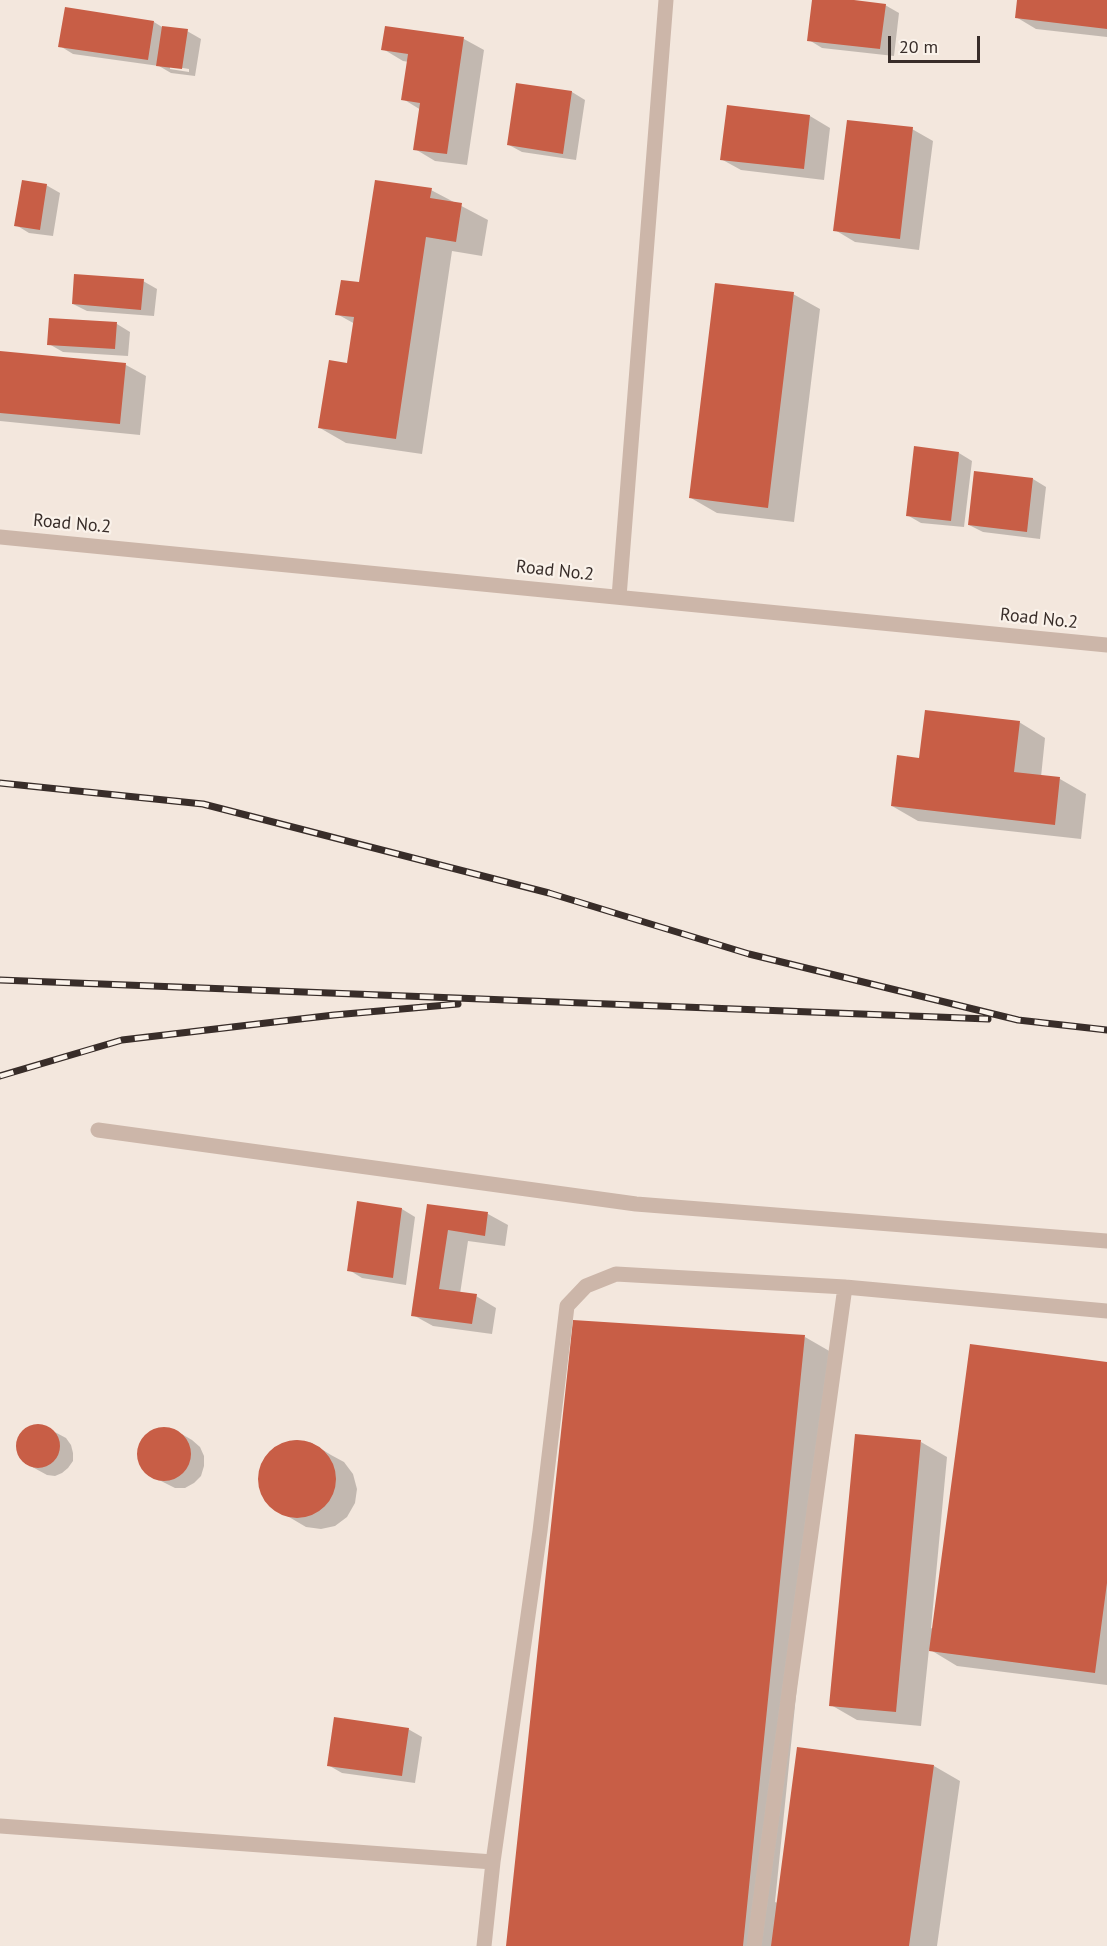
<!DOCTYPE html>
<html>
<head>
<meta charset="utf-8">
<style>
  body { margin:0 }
  #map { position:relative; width:1107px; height:1946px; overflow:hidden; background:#f3e7dd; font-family:"PT Sans",sans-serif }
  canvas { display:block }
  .scale { position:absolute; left:888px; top:36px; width:92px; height:27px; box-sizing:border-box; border:3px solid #382d29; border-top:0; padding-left:8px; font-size:18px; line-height:21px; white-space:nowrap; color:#382d29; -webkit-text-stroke:4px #faf2ea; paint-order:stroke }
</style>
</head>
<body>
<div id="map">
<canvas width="1107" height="1946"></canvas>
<div class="scale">20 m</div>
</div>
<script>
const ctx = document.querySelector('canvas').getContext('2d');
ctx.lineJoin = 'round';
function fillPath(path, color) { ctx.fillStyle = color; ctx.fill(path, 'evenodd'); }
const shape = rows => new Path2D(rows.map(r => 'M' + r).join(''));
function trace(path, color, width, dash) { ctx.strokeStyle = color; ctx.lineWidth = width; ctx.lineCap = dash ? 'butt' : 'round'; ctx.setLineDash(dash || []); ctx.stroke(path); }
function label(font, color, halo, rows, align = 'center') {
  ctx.font = font + ' "PT Sans",sans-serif'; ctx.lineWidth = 4.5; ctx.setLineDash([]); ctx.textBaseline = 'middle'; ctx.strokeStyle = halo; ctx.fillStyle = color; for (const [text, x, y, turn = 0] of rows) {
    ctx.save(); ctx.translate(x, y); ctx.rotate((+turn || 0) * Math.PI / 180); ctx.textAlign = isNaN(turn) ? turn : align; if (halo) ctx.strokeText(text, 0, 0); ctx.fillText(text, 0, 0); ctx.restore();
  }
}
fillPath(shape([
  [813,0,841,0,885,5,899,13,894,56,822,48,809,40],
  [1018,0,1107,0,1107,37,1036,29,1016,17],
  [154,22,162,27,187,31,201,39,195,76,171,73,159,66,73,54,60,46],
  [170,66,189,69,189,72,170,69],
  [386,28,464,39,484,50,467,165,435,161,415,149,421,110,403,99,409,62,403,61,383,49],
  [518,84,572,92,585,100,576,160,522,152,509,145],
  [810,116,830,128,824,180,741,170,721,159],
  [912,129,933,141,919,250,855,242,835,230],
  [46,185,60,193,53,236,29,233,16,225],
  [431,190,488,220,482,256,452,251,422,454,346,443,320,428,349,365,355,324,337,314],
  [143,281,157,289,154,316,87,311,73,304],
  [793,294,820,309,794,522,717,513,691,498],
  [117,324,130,332,128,356,63,352,49,344],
  [0,353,126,365,146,376,140,435,0,421],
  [959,453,972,461,964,527,921,523,907,515],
  [1033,479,1046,487,1040,539,983,532,969,525],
  [1019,722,1045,738,1041,777,1060,779,1086,794,1081,839,918,821,892,806],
  [358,1203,402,1209,415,1217,406,1285,362,1278,349,1270],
  [428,1205,488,1214,508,1225,505,1246,468,1241,460,1294,476,1296,496,1308,492,1334,433,1326,413,1315],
  [805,1337,831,1352,775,1902,778,1903,934,1766,960,1781,937,1946,507,1946],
  [1107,1363,1107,1685,957,1666,929,1649,921,1726,857,1720,831,1705,921,1442,947,1457,931,1628,933,1629],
  [36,1426,44,1427,51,1430,66,1438,71,1445,73,1453,73,1461,68,1468,62,1473,55,1476,47,1475,25,1463,20,1456,17,1448,18,1440,22,1433,28,1428],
  [158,1428,168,1428,178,1432,192,1440,200,1447,204,1456,204,1466,201,1476,194,1483,185,1488,175,1488,151,1476,143,1469,139,1460,138,1450,142,1440,149,1433],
  [295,1440,310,1442,331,1455,344,1462,353,1474,357,1489,355,1503,347,1517,335,1526,321,1529,306,1527,272,1507,263,1496,259,1481,261,1466,269,1453,281,1444],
  [408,1729,422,1737,415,1783,342,1773,328,1765]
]), '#0003');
fillPath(shape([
  [812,0,854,0,886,4,880,49,807,41],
  [1017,0,1107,0,1107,29,1015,18],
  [65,7,154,21,148,60,58,47],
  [162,26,188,29,182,69,156,66],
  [385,26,464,37,447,154,413,150,420,103,401,100,408,54,381,50],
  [516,83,572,91,563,154,507,145],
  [727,105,810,115,804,169,720,160],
  [847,120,913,127,900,239,833,231],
  [22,180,47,184,40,230,14,226],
  [375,180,432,188,430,198,462,203,456,242,426,237,396,439,318,428,329,360,347,363,354,317,335,315,341,280,359,282],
  [74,274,144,279,141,310,72,304],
  [715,283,794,292,768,508,689,498],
  [49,318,117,322,115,349,47,345],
  [0,351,126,363,120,424,0,413],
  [914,446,959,452,951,521,906,516],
  [974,471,1033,478,1027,532,968,525],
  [925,710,1020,721,1014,772,1060,777,1055,825,891,806,897,755,919,758],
  [357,1201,402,1208,393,1278,347,1271],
  [427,1204,488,1212,485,1236,448,1230,439,1289,477,1294,472,1324,411,1316],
  [573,1320,805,1335,743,1946,506,1946],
  [970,1344,1107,1362,1107,1583,1095,1673,929,1651],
  '16 1446a22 22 0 1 1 44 0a22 22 0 1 1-44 0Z',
  '137 1454a27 27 0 1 1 54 0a27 27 0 1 1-54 0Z',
  [855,1434,921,1440,896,1712,829,1706],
  '258 1479a39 39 0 1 1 78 0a39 39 0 1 1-78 0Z',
  [334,1717,409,1728,402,1776,327,1766],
  [797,1747,934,1765,909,1946,771,1946]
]), '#c85e46');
trace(shape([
  [0,537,1107,645],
  [619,597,666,0],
  [98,1130,636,1204,1107,1241],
  [0,1826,493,1862,540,1531,567,1306,586,1286,616,1274,845,1287,1107,1311],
  [484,1946,493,1862],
  [754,1946,845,1287]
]), '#ccb6a9', 15);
const rail = shape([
  [0,783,203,804,549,893,749,954,1018,1020,1107,1030],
  [0,980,988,1019],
  [0,1076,122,1040,334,1015,458,1004]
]);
trace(rail, '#382d29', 7);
trace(rail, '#faf2ea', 4.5, [14]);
label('18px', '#382d29', '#faf2ea', [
  ["Road No.2",72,524,5],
  ["Road No.2",555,571,6],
  ["Road No.2",1039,619,6]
]);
</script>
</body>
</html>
